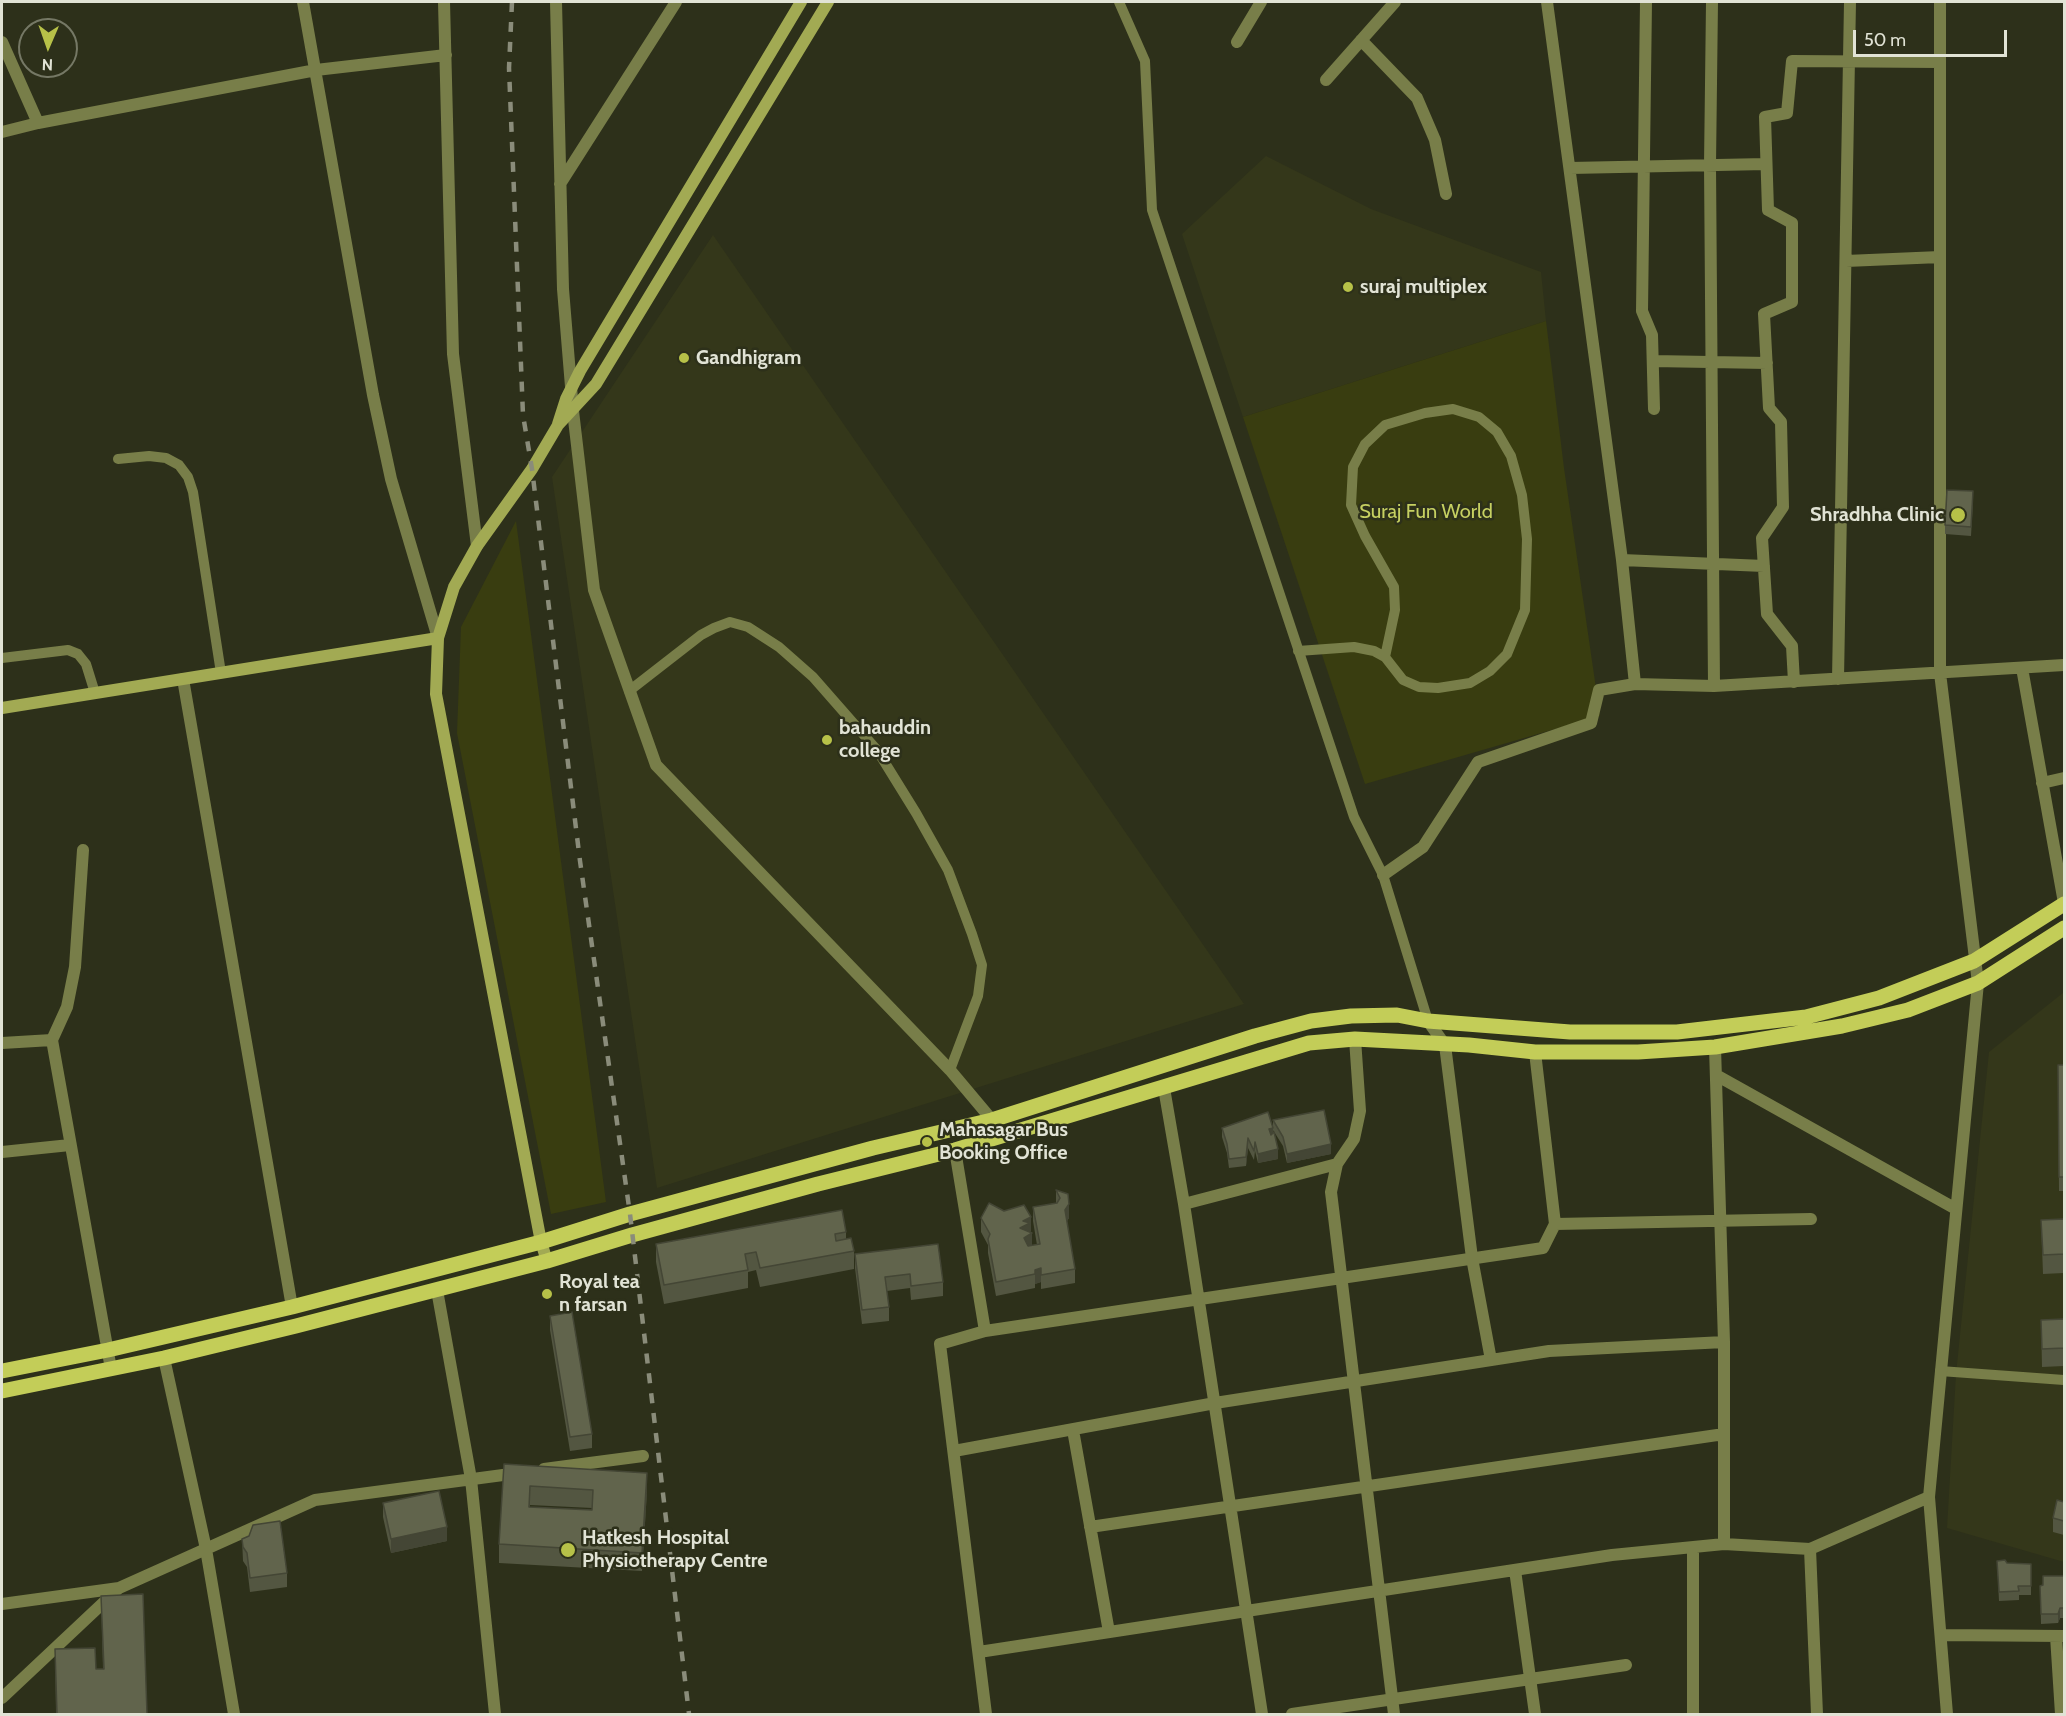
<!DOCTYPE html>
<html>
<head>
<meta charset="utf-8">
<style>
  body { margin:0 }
  #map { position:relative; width:2066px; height:1716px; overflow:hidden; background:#2d301a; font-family:Cabin,sans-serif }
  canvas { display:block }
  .frame { position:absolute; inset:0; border:3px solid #e1e3d5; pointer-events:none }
  .north { position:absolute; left:18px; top:18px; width:60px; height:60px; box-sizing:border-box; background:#2d301a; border:2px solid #757865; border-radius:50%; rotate:182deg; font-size:16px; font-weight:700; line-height:24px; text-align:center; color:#e1e3d5 }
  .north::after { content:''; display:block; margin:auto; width:21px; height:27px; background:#b7c148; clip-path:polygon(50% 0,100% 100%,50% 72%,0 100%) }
  .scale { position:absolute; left:1853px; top:30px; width:154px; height:27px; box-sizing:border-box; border:3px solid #e1e3d5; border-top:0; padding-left:8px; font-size:18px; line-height:21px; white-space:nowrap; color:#e1e3d5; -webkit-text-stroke:4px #2d301a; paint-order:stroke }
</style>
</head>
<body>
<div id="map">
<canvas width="2066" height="1716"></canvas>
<div class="frame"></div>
<div class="north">N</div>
<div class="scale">50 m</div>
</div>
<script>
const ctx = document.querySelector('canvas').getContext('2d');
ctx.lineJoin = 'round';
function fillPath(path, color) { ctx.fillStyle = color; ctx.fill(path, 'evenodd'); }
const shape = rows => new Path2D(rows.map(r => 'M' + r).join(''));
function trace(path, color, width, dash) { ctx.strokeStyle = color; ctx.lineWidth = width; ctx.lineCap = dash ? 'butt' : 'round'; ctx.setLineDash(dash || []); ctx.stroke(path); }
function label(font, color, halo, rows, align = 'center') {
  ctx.font = font + ' Cabin,sans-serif'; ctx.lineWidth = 5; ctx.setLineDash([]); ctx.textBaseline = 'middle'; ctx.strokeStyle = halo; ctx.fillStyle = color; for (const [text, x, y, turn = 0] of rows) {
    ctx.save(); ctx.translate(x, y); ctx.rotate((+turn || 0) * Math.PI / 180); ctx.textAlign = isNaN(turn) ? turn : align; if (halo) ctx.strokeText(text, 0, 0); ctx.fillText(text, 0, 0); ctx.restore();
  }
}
fillPath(shape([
  [1266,156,1371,209,1541,272,1546,321,1243,417,1182,234],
  [713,235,1244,1004,657,1188,552,477],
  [2064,992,2064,1562,1947,1528,1956,1374,1989,1052]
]), '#34371a');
fillPath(shape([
  [1546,321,1564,468,1600,716,1365,784,1243,417],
  [516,521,606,1202,551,1214,457,733,461,627]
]), '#393d10');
trace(shape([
  [1119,2,1145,61,1152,210,1354,817,1383,875,1428,1021],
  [118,459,149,456,166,458,179,465,188,477,193,492,221,673],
  [1298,651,1354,647,1374,651,1385,657,1403,680,1419,687,1438,688,1470,683,1490,671,1507,654,1525,610,1527,539,1522,495,1511,456,1497,432,1479,417,1453,409,1425,413,1385,425,1365,444,1353,467,1351,505,1365,536,1394,587,1395,610,1385,657],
  [2,658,68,650,78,654,86,664,95,693],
  [629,691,701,635,714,628,730,622,748,627,779,647,813,677,877,750,916,813,948,870,972,934,982,965,978,996,950,1070],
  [1940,1371,2064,1380]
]), '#787e49', 10);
trace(shape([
  [303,2,373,395,391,479,438,638],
  [444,2,453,354,477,546],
  [556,2,563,289,573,411,594,590,656,765,950,1070,992,1120],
  [1547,2,1622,560,1635,684,1714,686,2064,665],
  [1646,2,1642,311,1652,335,1654,409],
  [1712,2,1710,165,1714,686],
  [1940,2,1940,673,1978,983,1929,1497,1947,1714],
  [1361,40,1417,98,1435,140,1446,194],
  [2,42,38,123],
  [1237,42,1261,2],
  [1326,80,1395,2],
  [2,132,38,123,316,70,446,55],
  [1570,168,1766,164],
  [560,184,676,2],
  [1846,261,1940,257],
  [1653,361,1767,363],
  [1622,560,1764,566],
  [2022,668,2064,903],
  [183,679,292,1307],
  [1838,679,1850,2],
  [1794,682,1792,646,1767,614,1762,538,1783,507,1781,422,1769,408,1764,314,1792,302,1792,223,1768,210,1765,117,1787,113,1792,61,1940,62],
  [2042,783,2064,778],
  [83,850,75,967,67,1007,52,1040,111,1369],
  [1383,875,1423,847,1478,762,1591,723,1599,690,1635,684],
  [1428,1021,1445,1045,1472,1258,1491,1360],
  [1355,1039,1360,1111,1354,1139,1337,1164,1331,1192,1394,1714],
  [2,1043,52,1040],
  [1715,1047,1724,1342,1724,1544],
  [1535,1052,1555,1224],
  [1716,1075,1956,1209],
  [1164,1088,1184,1204,1262,1714],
  [955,1150,985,1331],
  [2,1152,70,1145],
  [1184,1204,1337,1164],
  [437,1290,471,1479,495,1714],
  [164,1358,206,1549,234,1714],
  [1073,1430,1109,1632],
  [954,1451,1215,1403,1549,1351,1724,1342],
  [544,1469,643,1456],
  [1090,1527,1724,1434],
  [1810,1549,1817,1714],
  [1515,1570,1535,1714],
  [2,1604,119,1588],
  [1941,1635,2064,1636],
  [2056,1636,2061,1714],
  [979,1652,1612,1555,1724,1544,1810,1549,1929,1497],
  [2,1698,119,1588,315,1500,518,1473],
  [986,1714,940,1344,985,1331,1543,1248,1555,1224,1811,1219],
  [1292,1714,1626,1665],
  [1693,1714,1693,1547]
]), '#787e49', 12);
trace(shape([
  [558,424,566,399,580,371,801,2],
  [2,708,438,638],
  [547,1261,541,1242,436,694,438,638,454,587,477,546,532,469,558,425,596,384,828,2]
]), '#a2aa53', 12);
trace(shape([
  [2,1371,108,1350,292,1307,541,1242,630,1214,873,1148,992,1120,1255,1036,1311,1021,1351,1016,1397,1015,1428,1021,1570,1032,1677,1032,1806,1017,1879,998,1974,961,2064,904],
  [2,1391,164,1358,296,1326,547,1261,632,1235,818,1184,955,1150,1309,1043,1355,1039,1469,1045,1535,1052,1638,1052,1715,1047,1842,1026,1908,1010,1978,983,2064,928]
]), '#c3cd58', 15);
trace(shape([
  [512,2,509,68,523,415,532,469,580,861,630,1214,689,1714]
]), '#8a8c7a', 4.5, [10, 10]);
fillPath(shape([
  [1973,501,1971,536,1945,534,1945,525],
  [2058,1065,2064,1065,2064,1191,2059,1191],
  [1273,1120,1331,1154,1287,1163,1283,1146,1273,1130,1278,1159,1258,1163,1255,1151,1254,1160,1248,1148,1246,1166,1229,1168,1227,1153,1222,1137,1222,1128,1273,1127],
  [1056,1190,1069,1218,1067,1221,1075,1269,1075,1283,1041,1289,1041,1282,1035,1284,1035,1288,996,1296,988,1253,988,1245,981,1232,981,1218,1031,1231,1030,1232,1032,1246,1037,1245,1033,1221,1033,1207,1056,1203],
  [2064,1219,2064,1273,2043,1274,2041,1220],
  [846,1232,846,1239,854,1251,854,1269,760,1287,756,1270,748,1272,748,1288,664,1304,656,1262,656,1244],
  [855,1254,943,1282,943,1296,911,1300,910,1288,887,1291,889,1307,889,1321,862,1324,855,1268],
  [550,1316,592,1434,592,1448,570,1451,550,1330],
  [2064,1319,2064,1366,2042,1367,2041,1320],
  [504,1464,647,1491,642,1571,499,1563,499,1544],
  [530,1505,592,1508,592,1510,530,1507],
  [2064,1502,2064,1535,2053,1532,2053,1518],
  [383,1503,447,1541,391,1553,383,1517],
  [242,1539,287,1573,287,1587,250,1592,247,1567,243,1561],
  [1997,1561,2007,1563,2031,1564,2031,1595,2019,1595,2019,1600,1999,1601],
  [2064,1576,2064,1618,2060,1618,2058,1623,2041,1624,2040,1586],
  [101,1596,147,1714,56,1714,55,1649,96,1669,103,1669]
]), '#535641');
fillPath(shape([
  [1273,1128,1273,1137,1269,1138,1269,1129],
  [1248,1138,1248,1148,1246,1166,1246,1157],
  [1331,1144,1331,1154,1287,1163,1287,1154],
  [1278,1149,1278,1159,1258,1163,1258,1154],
  [1069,1204,1069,1218,1065,1224,1065,1210],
  [1031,1217,1031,1231,1030,1231,1030,1235,1032,1233,1032,1247,1024,1252,1020,1228,1023,1221],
  [1041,1268,1041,1282,1035,1284,1035,1288,1035,1270],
  [647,1473,647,1491,642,1571,642,1553],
  [447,1527,447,1541,391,1553,391,1539],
  [2060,1608,2060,1618,2058,1623,2058,1614]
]), '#444635');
const building = shape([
  [1947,490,1973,491,1971,527,1945,525,1947,490],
  [2058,1065,2064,1065,2064,1177,2059,1177,2058,1065],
  [1324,1110,1331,1144,1287,1154,1283,1137,1273,1120,1324,1110],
  [1268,1112,1273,1128,1269,1129,1271,1135,1274,1132,1278,1149,1258,1154,1255,1142,1254,1151,1248,1138,1246,1157,1229,1159,1227,1144,1222,1128,1268,1112],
  [1056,1190,1068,1194,1069,1204,1065,1210,1075,1269,1041,1275,1041,1268,1035,1270,1035,1274,996,1282,988,1239,990,1234,981,1218,989,1203,1004,1211,1024,1205,1031,1217,1023,1221,1030,1223,1020,1228,1032,1233,1024,1238,1028,1246,1040,1244,1033,1207,1057,1203,1060,1198,1056,1190],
  [842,1210,846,1232,835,1234,836,1241,851,1238,854,1251,760,1268,756,1252,745,1254,748,1270,664,1285,656,1244,842,1210],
  [2064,1219,2064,1254,2043,1255,2041,1220,2064,1219],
  [938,1244,943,1282,911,1286,910,1274,885,1277,889,1307,862,1310,855,1254,938,1244],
  [572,1312,592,1434,570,1437,550,1316,572,1312],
  [2064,1319,2064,1348,2042,1349,2041,1320,2064,1319],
  [504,1464,647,1473,642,1553,499,1544,504,1464],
  [530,1486,593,1490,592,1510,529,1507,530,1486],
  [439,1491,447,1527,391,1539,383,1503,439,1491],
  [2057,1500,2064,1502,2064,1521,2053,1518,2057,1500],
  [280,1521,287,1573,250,1578,247,1553,243,1547,242,1539,249,1536,253,1525,280,1521],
  [2005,1560,2007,1563,2031,1564,2031,1586,2018,1586,2019,1591,1999,1592,1997,1561,2005,1560],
  [2043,1576,2064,1576,2064,1608,2060,1608,2058,1614,2041,1614,2040,1586,2043,1585,2043,1576],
  [143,1594,147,1714,57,1714,55,1649,95,1648,96,1669,104,1669,101,1596,143,1594]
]);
fillPath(building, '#61644c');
trace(building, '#444635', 1.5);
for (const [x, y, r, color] of [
  [1348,287,6,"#b7c148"],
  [684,358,6,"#b7c148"],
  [1958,515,8,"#b7c148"],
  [827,740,6,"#b7c148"],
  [927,1142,6,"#b7c148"],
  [547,1294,6,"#b7c148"],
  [568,1550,8,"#b7c148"]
]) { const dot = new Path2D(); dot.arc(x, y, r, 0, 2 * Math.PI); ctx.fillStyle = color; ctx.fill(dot); trace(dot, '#2d301a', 2); }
label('bold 20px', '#e1e3d5', '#2d301a', [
  ["suraj multiplex",1360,287],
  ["Gandhigram",696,358],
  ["Shradhha Clinic",1944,515,"right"],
  ["bahauddin",839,728],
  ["college",839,751],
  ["Mahasagar Bus",939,1130],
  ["Booking Office",939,1153],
  ["Royal tea",559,1282],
  ["n farsan",559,1305],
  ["Hatkesh Hospital",582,1538],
  ["Physiotherapy Centre",582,1561]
], 'left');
label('20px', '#c6d061', '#2d301a', [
  ["Suraj Fun World",1426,512]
]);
</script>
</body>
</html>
